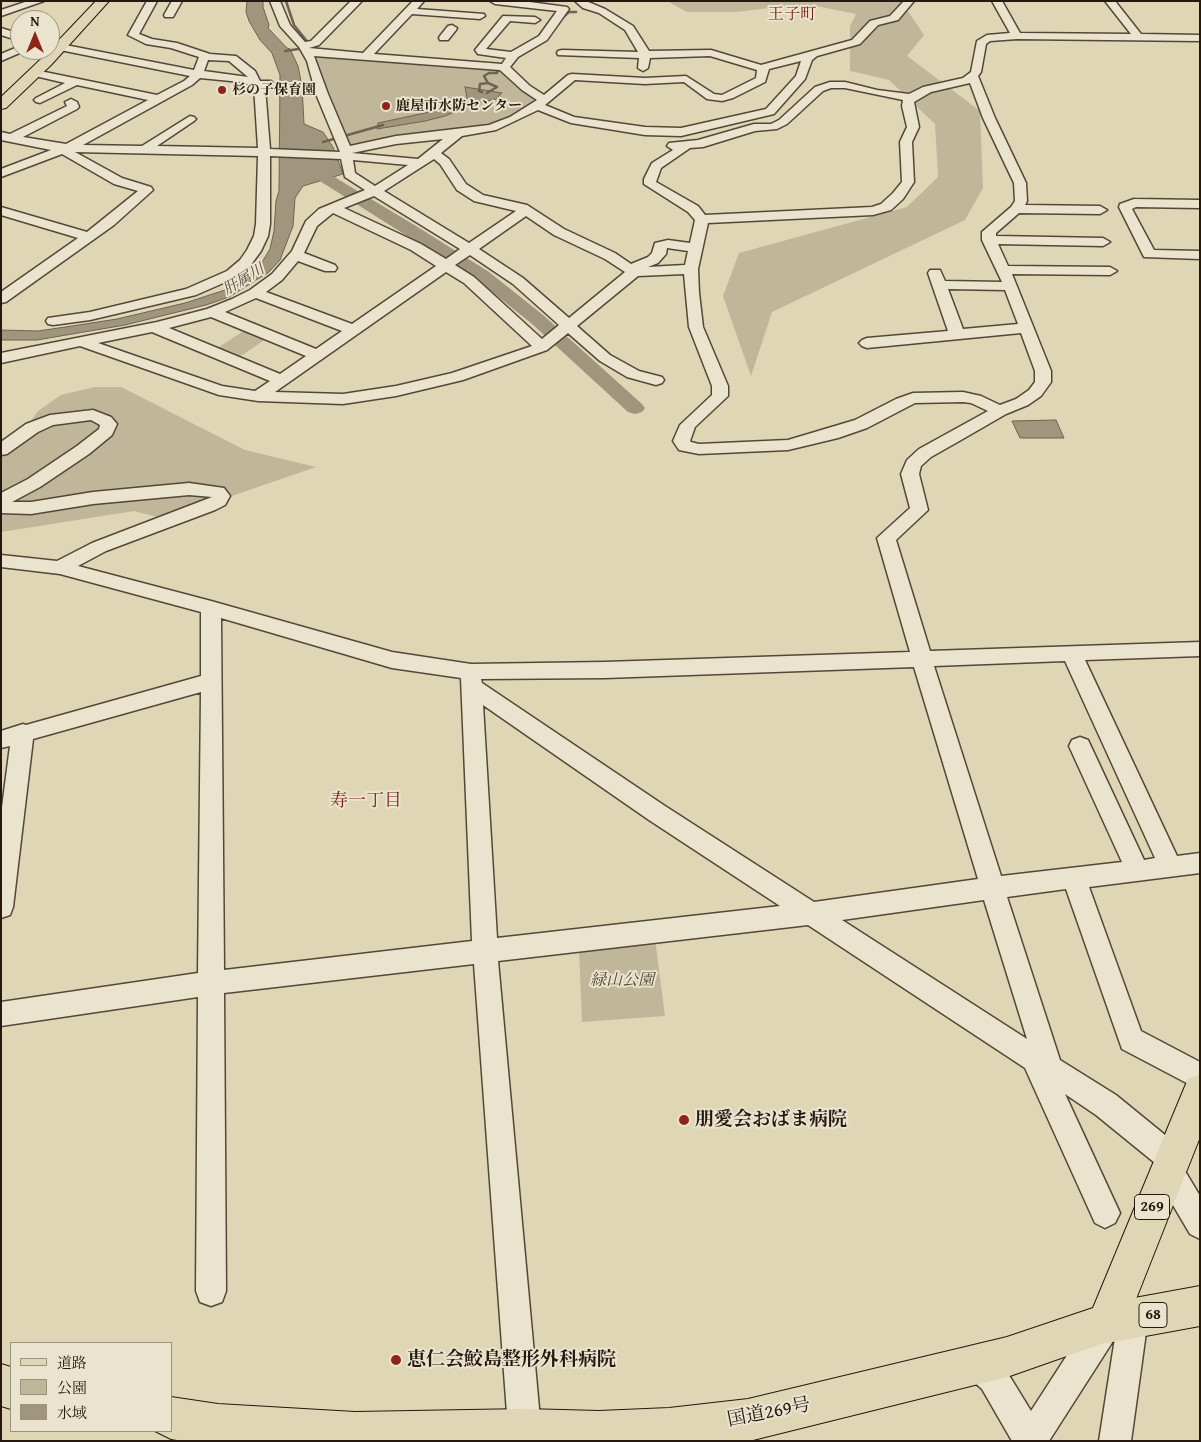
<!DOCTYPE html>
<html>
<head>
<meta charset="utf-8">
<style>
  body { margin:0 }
  #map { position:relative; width:1201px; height:1442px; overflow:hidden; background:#dfd6b5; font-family:"Gentium Book Plus","Noto Serif JP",serif }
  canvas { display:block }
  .frame { position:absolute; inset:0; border:2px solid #26170f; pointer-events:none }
  .legend { position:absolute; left:10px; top:1342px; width:162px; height:90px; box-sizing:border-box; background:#eae4cf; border:1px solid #9c9282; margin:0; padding:6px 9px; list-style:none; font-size:15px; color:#26170f }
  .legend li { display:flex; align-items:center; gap:10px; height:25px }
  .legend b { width:25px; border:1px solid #9c9282 }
  .north { position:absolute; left:10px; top:10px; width:50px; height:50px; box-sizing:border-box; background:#eae4cf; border:1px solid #9c9282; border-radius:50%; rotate:0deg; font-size:14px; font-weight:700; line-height:20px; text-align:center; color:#26170f }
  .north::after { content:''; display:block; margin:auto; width:18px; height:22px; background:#8f2418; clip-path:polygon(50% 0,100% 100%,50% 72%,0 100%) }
</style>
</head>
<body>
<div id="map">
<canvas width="1201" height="1442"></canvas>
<div class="frame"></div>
<ul class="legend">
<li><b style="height:6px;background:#dfd6b5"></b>道路</li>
<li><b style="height:14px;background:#c0b699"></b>公園</li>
<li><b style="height:14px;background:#a0957d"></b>水域</li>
</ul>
<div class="north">N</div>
</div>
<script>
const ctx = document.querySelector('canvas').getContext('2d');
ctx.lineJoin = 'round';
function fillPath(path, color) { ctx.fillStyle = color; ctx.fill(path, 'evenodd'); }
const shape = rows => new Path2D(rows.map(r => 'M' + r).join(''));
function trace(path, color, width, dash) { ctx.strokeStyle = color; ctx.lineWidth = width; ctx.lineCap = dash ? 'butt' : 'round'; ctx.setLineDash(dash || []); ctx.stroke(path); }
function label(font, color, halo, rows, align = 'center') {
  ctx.font = font + ' "Gentium Book Plus","Noto Serif JP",serif'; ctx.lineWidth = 4; ctx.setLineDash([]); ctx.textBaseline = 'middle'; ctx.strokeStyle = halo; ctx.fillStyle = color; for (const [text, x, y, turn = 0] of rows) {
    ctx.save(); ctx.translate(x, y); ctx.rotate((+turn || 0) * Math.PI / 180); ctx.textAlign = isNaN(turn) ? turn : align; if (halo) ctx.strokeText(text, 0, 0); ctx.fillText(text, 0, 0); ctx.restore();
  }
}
fillPath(shape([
  [667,1,901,1,924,35,907,56,980,111,983,188,965,220,772,312,751,376,723,296,739,253,907,207,938,177,935,124,889,80,850,71,850,26,856,14,816,6,786,6,736,12,687,12],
  [313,56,443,67,444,64,499,68,538,100,514,117,489,127,348,148],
  [245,330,266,339,238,358,216,349],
  [95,387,121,387,245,450,316,467,165,519,134,511,1,532,1,455,12,448,38,411,61,395],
  [655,939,665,1016,582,1022,579,949]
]), '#c0b699');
const water = shape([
  [247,1,263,1,263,7,269,25,268,28,287,48,290,49,298,66,302,86,304,124,323,132,333,147,343,174,303,186,295,198,293,226,280,260,269,272,229,297,206,305,125,325,37,340,1,340,1,330,38,331,72,326,117,319,185,303,225,290,245,280,259,267,270,249,274,231,276,201,279,191,280,75,272,53,260,40,249,21,246,12,247,1],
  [465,87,502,93,496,99,474,104,445,116,425,121,377,129,378,123,458,106,465,101,467,97,465,87],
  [1056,420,1064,438,1020,438,1012,421,1056,420]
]);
fillPath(water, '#a0957d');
trace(water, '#6f6351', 1);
trace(shape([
  [286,1,294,25,310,45],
  [562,18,569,12,576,12],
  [285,51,312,47,317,52],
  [482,92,479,91,480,84,488,83,484,76,489,73,497,73,500,65],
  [487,93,497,87,488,83],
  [323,142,383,125]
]), '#6f6351', 2.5);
fillPath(shape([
  [301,158,306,160,416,226,489,272,543,315,642,404,645,408,642,412,635,414,628,412,531,323,477,280,296,166,293,163,296,160,301,158]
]), '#a0957d');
const minor = shape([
  [28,1,44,1,1,16,1,10,28,1],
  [147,1,157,1,139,34,152,39,177,43,210,54,236,56,255,71,260,81,271,81,273,83,271,85,265,87,270,149,340,152,316,94,307,61,299,47,280,26,270,1,280,1,290,25,305,42,311,41,351,1,362,1,319,45,309,48,363,53,413,1,424,1,417,9,484,14,485,16,480,19,412,14,374,54,502,64,506,58,478,54,475,50,503,16,535,17,540,20,535,23,510,21,486,49,511,52,539,36,557,11,495,4,490,1,522,1,567,7,569,9,547,40,518,57,510,67,530,86,544,95,568,75,572,74,645,78,686,76,714,94,722,95,756,78,757,70,710,56,650,58,648,68,643,71,638,68,639,58,558,55,557,53,558,51,562,50,638,52,625,30,599,13,583,8,575,1,586,1,605,9,633,26,649,51,711,50,761,65,852,40,870,21,890,16,904,1,914,1,898,20,878,25,860,44,817,56,812,60,805,79,774,114,681,136,645,135,571,123,538,110,496,130,462,136,441,153,449,159,466,184,483,195,527,205,564,229,615,253,631,264,648,257,652,253,655,243,668,240,690,243,695,220,688,212,644,184,644,179,652,163,673,150,667,146,669,143,698,140,754,124,771,124,779,120,815,87,830,82,845,82,877,90,909,94,923,87,963,78,971,72,977,41,987,35,1010,33,992,1,1002,1,1020,33,1131,34,1105,1,1115,1,1141,34,1200,35,1200,41,1017,39,990,41,986,44,981,72,978,76,995,118,1026,183,1027,201,1025,205,1100,206,1107,210,1100,214,1019,213,996,233,996,236,1103,238,1110,242,1103,246,998,244,1008,266,1110,267,1117,271,1110,275,1012,274,1051,371,1051,382,1041,396,1028,405,1006,414,961,440,931,457,921,466,919,474,928,510,896,540,930,651,1200,642,1200,656,1085,660,1177,856,1200,853,1200,873,1089,887,1141,1031,1200,1062,1200,1090,1122,1049,1066,889,1007,897,1060,1060,1116,1095,1181,1148,1185,1158,1182,1166,1200,1196,1200,1239,1190,1234,1157,1178,1153,1168,1155,1163,1096,1115,1065,1094,1120,1213,1115,1223,1105,1228,1095,1223,1025,1068,808,925,498,961,541,1430,537,1441,507,1441,505,1436,508,1427,474,964,224,993,226,1291,222,1302,211,1306,200,1302,196,1291,198,997,1,1026,1,1002,198,973,201,692,33,739,13,907,10,915,1,918,1,815,10,746,1,748,1,731,23,724,26,725,201,676,201,612,60,574,1,567,1,555,57,561,92,543,212,497,189,495,93,504,31,514,1,513,1,493,28,479,77,446,99,429,100,425,91,420,53,425,38,432,7,454,1,455,1,442,26,424,50,415,93,410,111,417,117,424,112,435,89,454,40,487,12,502,31,502,93,492,189,483,224,488,230,496,225,505,215,510,106,551,78,566,211,601,392,652,471,664,605,662,910,652,877,538,910,508,901,474,907,460,919,449,988,411,971,403,963,402,915,403,867,428,838,438,788,450,699,454,679,450,673,441,680,425,712,395,712,386,689,327,684,274,638,276,577,326,610,355,639,371,662,377,664,380,662,383,656,385,627,377,600,361,568,333,547,350,463,380,396,396,343,404,258,401,219,395,80,346,1,363,1,353,157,322,207,309,232,299,250,290,272,274,292,251,306,221,319,209,365,190,345,177,341,159,270,156,270,224,268,236,261,251,250,266,237,277,196,295,90,320,53,325,48,324,46,321,48,318,90,312,186,289,227,271,240,260,247,250,254,236,256,224,258,156,75,152,122,178,151,187,153,190,114,225,6,302,1,303,1,292,78,238,1,215,1,207,87,232,138,191,114,184,62,154,1,177,1,169,51,150,1,140,1,132,10,134,67,106,65,102,71,99,77,102,79,107,77,109,23,137,66,144,148,100,77,85,40,103,36,102,34,100,36,98,65,83,31,75,30,73,35,70,157,95,184,81,190,76,50,48,50,42,194,70,199,57,171,48,146,44,128,35,147,1],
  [314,56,500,70,522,90,537,100,510,117,489,125,396,136,350,146,328,94,314,56],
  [208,60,229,61,248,77,204,71,208,60],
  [801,61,796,76,766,109,681,128,645,127,574,117,545,105,575,80,645,84,684,82,707,99,722,101,733,98,765,82,769,69,801,61],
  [200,78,241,82,254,86,258,148,157,146,194,121,196,119,194,117,190,116,142,146,83,145,192,85,200,78],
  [970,83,983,118,1014,183,1015,201,1011,207,982,232,982,240,1002,282,945,281,940,270,930,270,928,273,948,331,867,338,862,340,859,343,862,346,867,348,1021,333,1035,371,1035,382,1029,390,1016,399,1000,405,981,396,963,392,913,393,896,399,855,420,788,440,699,444,691,442,690,441,695,427,728,396,728,386,703,327,699,293,698,269,708,223,873,215,891,210,903,199,914,182,912,142,919,127,914,102,931,92,970,83],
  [831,88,845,88,903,100,902,106,907,127,900,142,902,182,893,193,881,204,872,207,705,215,698,206,656,182,661,168,690,148,703,147,755,131,777,129,787,124,823,91,831,88],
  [443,139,418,159,352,153,396,144,443,139],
  [434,159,440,164,457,190,474,201,516,211,469,243,384,191,434,159],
  [353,160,408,165,375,186,355,173,353,160],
  [374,196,460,249,446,259,421,244,344,208,374,196],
  [333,213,411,250,436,266,352,324,266,292,282,280,298,261,325,271,335,271,337,268,335,265,304,253,317,226,333,213],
  [526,216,554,235,605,259,625,272,569,318,523,278,479,249,526,216],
  [667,248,688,251,685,265,648,267,658,263,666,254,667,248],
  [470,255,513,284,559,325,542,339,474,277,455,265,470,255],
  [446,272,464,283,532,346,452,373,396,386,343,394,275,392,446,272],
  [948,289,1005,290,1018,324,963,329,948,289],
  [256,298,342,331,316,349,225,312,256,298],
  [211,317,306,356,280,374,169,328,211,317],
  [152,332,270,381,255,391,222,386,98,343,152,332],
  [221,618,392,668,461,678,472,941,224,970,221,618],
  [1065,661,1155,858,1144,860,1088,740,1080,737,1072,740,1069,746,1122,862,1001,876,934,666,1065,661],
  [914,667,978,879,814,902,665,806,482,683,481,679,605,678,914,667],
  [483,705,649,820,780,906,497,938,483,705],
  [984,900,1027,1039,842,920,984,900],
  [172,1,182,1,173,17,165,17,164,15,172,1],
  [452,25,457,28,456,30,448,40,440,40,439,38,440,36,448,26,452,25],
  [1,28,20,34,20,41,1,35,1,28],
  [20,46,20,50,24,51,1,61,1,54,20,46],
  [1134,199,1200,200,1200,208,1136,207,1132,209,1154,250,1200,251,1200,259,1144,257,1119,207,1120,204,1134,199],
  [1133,1303,1144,1307,1148,1318,1131,1441,1099,1441,1115,1338,1049,1441,1012,1441,982,1389,967,1376,962,1365,967,1354,978,1349,989,1354,1004,1367,1031,1411,1095,1312,1106,1308,1117,1312,1118,1316,1122,1307,1133,1303]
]);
const major = shape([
  [1200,1286,1200,1326,1107,1343,1093,1337,1087,1323,1093,1309,1107,1303,1200,1286]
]);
const highway = shape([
  [96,1,109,1,51,65,6,108,1,109,1,97,41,59,96,1],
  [1200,1074,1200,1137,1121,1337,1007,1377,749,1441,183,1441,171,1439,155,1431,171,1431,171,1397,218,1404,355,1412,525,1409,599,1411,669,1408,748,1399,1007,1337,1093,1308,1188,1079,1200,1074],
  [1,1364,11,1367,11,1409,1,1406,1,1364]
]);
trace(minor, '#544738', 3);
trace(major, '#26170f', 2);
trace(highway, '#26170f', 2);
fillPath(minor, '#eae4cf');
fillPath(major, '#dfd6b5');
fillPath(highway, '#dfd6b5');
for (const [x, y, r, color] of [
  [222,90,5,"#8f2418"],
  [386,106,5,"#8f2418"],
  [684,1120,6,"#8f2418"],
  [396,1360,6,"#8f2418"]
]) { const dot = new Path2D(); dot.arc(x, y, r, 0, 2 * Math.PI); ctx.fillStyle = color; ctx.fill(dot); trace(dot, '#eae4cf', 2); }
label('bold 14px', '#26170f', '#eae4cf', [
  ["杉の子保育園",232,90],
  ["鹿屋市水防センター",396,106]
], 'left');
label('italic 15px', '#57493b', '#eae4cf', [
  ["肝属川",244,280,-31]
]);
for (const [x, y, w] of [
  [1152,1207,35],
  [1153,1315,28]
]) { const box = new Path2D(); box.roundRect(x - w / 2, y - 12.5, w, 25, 4); ctx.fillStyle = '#eae4cf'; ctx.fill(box); trace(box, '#26170f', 1); }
label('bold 15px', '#26170f', null, [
  ["269",1152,1207],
  ["68",1153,1315]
]);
label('16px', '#7a1f14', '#eae4cf', [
  ["王子町",792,15]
]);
label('italic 16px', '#544738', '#eae4cf', [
  ["緑山公園",622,981]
]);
label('18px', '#7a1f14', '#eae4cf', [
  ["寿一丁目",366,801]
]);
label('bold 19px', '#26170f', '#eae4cf', [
  ["朋愛会おばま病院",695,1120],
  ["恵仁会鮫島整形外科病院",407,1360]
], 'left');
label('19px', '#26170f', '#eae4cf', [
  ["国道269号",769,1413,-11]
]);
</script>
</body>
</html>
